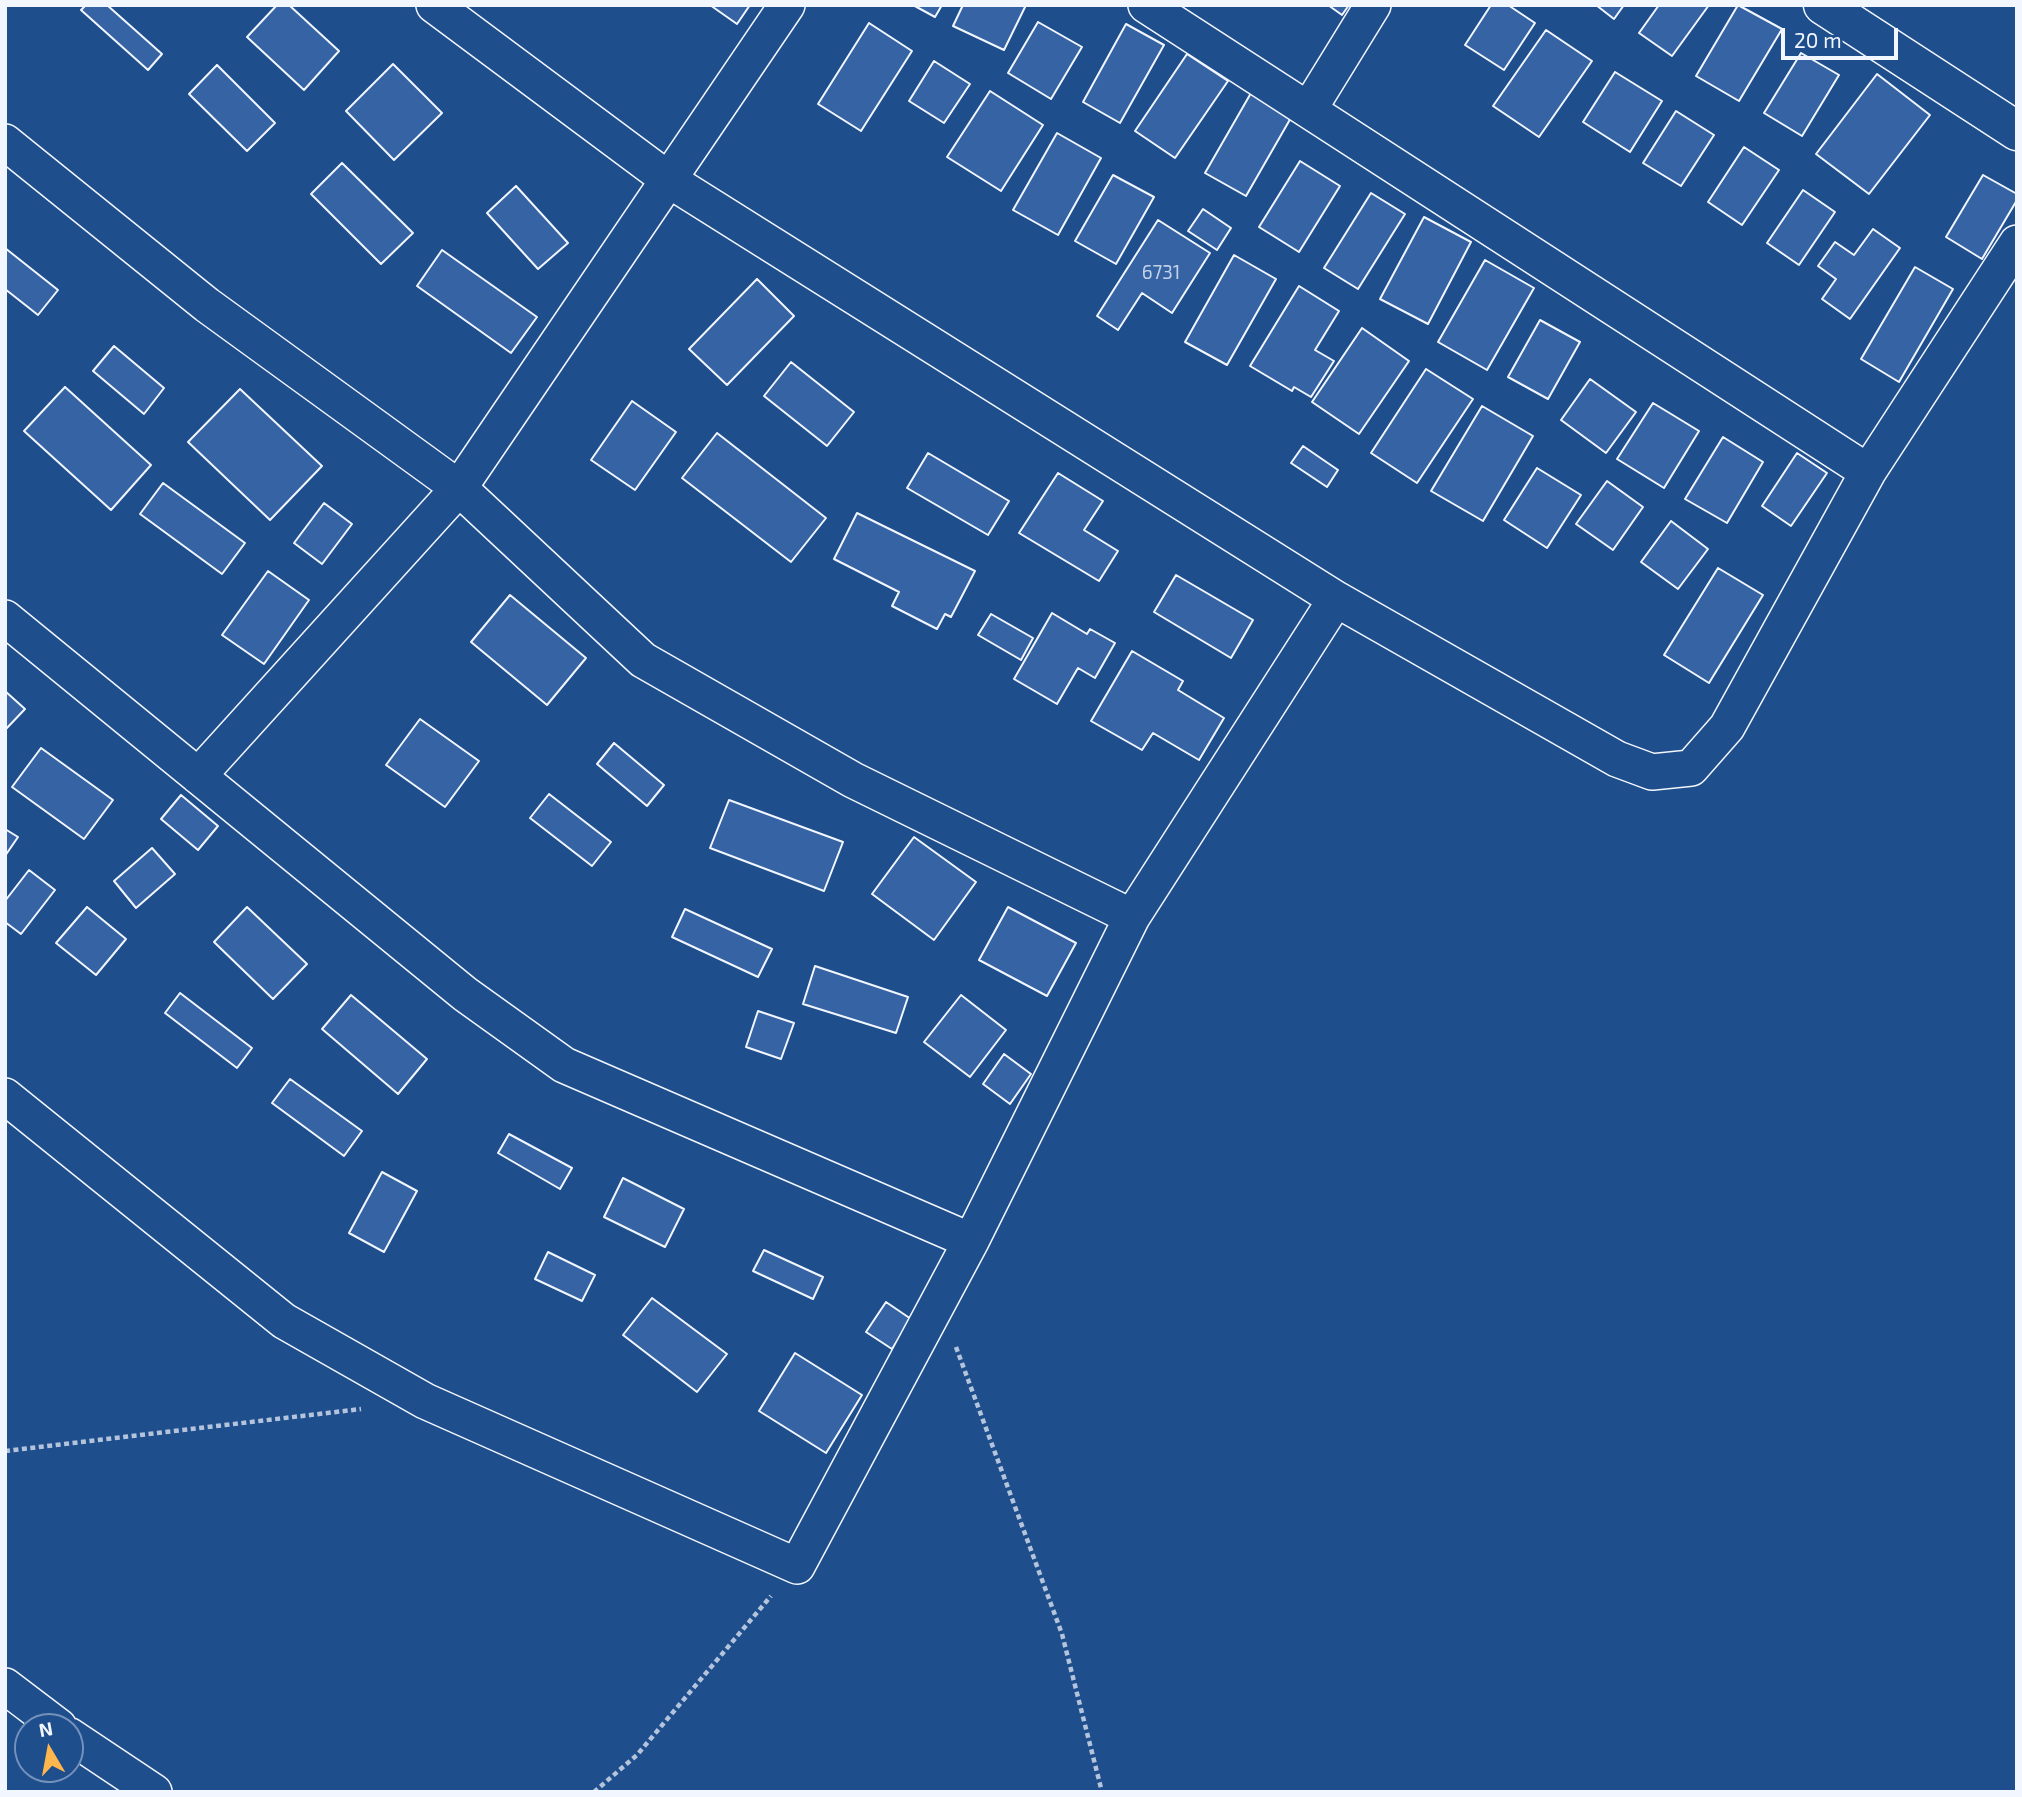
<!DOCTYPE html>
<html>
<head>
<meta charset="utf-8">
<style>
  body { margin:0 }
  #map { position:relative; width:2022px; height:1797px; overflow:hidden; background:#1f4e8c; font-family:"Exo 2",sans-serif }
  canvas { display:block }
  .frame { position:absolute; inset:0; border:7px solid #f2f6ff; pointer-events:none }
  .north { position:absolute; left:14px; top:1713px; width:70px; height:70px; box-sizing:border-box; background:#1f4e8c; border:2px solid #7391ba; border-radius:50%; rotate:350deg; font-size:19px; font-weight:700; line-height:28px; text-align:center; color:#f2f6ff }
  .north::after { content:''; display:block; margin:auto; width:24px; height:32px; background:#ffb74d; clip-path:polygon(50% 0,100% 100%,50% 72%,0 100%) }
  .scale { position:absolute; left:1781px; top:28px; width:117px; height:32px; box-sizing:border-box; border:4px solid #f2f6ff; border-top:0; padding-left:9px; font-size:21px; line-height:24px; white-space:nowrap; color:#f2f6ff; -webkit-text-stroke:5px #1f4e8c; paint-order:stroke }
</style>
</head>
<body>
<div id="map">
<canvas width="2022" height="1797"></canvas>
<div class="frame"></div>
<div class="north">N</div>
<div class="scale">20 m</div>
</div>
<script>
const ctx = document.querySelector('canvas').getContext('2d');
ctx.lineJoin = 'round';
function fillPath(path, color) { ctx.fillStyle = color; ctx.fill(path, 'evenodd'); }
const shape = rows => new Path2D(rows.map(r => 'M' + r).join(''));
function trace(path, color, width, dash) { ctx.strokeStyle = color; ctx.lineWidth = width; ctx.lineCap = dash ? 'butt' : 'round'; ctx.setLineDash(dash || []); ctx.stroke(path); }
function label(font, color, halo, rows, align = 'center') {
  ctx.font = font + ' "Exo 2",sans-serif'; ctx.lineWidth = 5; ctx.setLineDash([]); ctx.textBaseline = 'middle'; ctx.strokeStyle = halo; ctx.fillStyle = color; for (const [text, x, y, turn = 0] of rows) {
    ctx.save(); ctx.translate(x, y); ctx.rotate((+turn || 0) * Math.PI / 180); ctx.textAlign = isNaN(turn) ? turn : align; if (halo) ctx.strokeText(text, 0, 0); ctx.fillText(text, 0, 0); ctx.restore();
  }
}
const building = shape([
  [86,5,107,5,162,54,148,70,81,10,86,5],
  [277,5,289,5,339,51,304,90,247,37,277,5],
  [710,5,750,5,737,24,710,5],
  [913,5,942,5,935,17,913,5],
  [963,5,1026,5,1004,50,953,26,963,5],
  [1328,5,1349,5,1342,15,1328,5],
  [1491,5,1508,5,1535,23,1504,70,1465,45,1491,5],
  [1596,5,1624,5,1614,19,1596,5],
  [1659,5,1709,5,1672,56,1639,33,1659,5],
  [1738,5,1782,29,1739,101,1696,76,1738,5],
  [1038,22,1082,47,1051,99,1008,73,1038,22],
  [869,23,912,51,861,131,818,104,869,23],
  [1126,24,1164,45,1120,123,1083,102,1126,24],
  [1546,30,1592,61,1539,137,1493,106,1546,30],
  [1801,53,1839,75,1802,136,1764,113,1801,53],
  [1187,54,1228,81,1175,158,1135,131,1187,54],
  [934,61,970,84,944,123,909,101,934,61],
  [393,64,442,113,394,160,346,111,393,64],
  [217,65,275,123,247,151,189,94,217,65],
  [1615,72,1662,101,1630,152,1583,122,1615,72],
  [1877,74,1930,115,1869,194,1816,154,1877,74],
  [990,91,1043,125,1001,191,947,157,990,91],
  [1251,93,1292,116,1246,196,1205,173,1251,93],
  [1676,111,1714,135,1681,186,1643,163,1676,111],
  [1057,133,1101,158,1058,235,1013,210,1057,133],
  [1744,147,1779,170,1742,225,1708,202,1744,147],
  [1300,161,1340,186,1299,252,1259,227,1300,161],
  [342,163,413,233,381,264,311,194,342,163],
  [1113,175,1154,197,1116,264,1075,241,1113,175],
  [1983,175,2017,194,2017,200,1982,259,1946,237,1983,175],
  [516,186,568,243,538,269,487,213,516,186],
  [1803,190,1835,212,1799,265,1767,243,1803,190],
  [1371,193,1405,214,1358,289,1324,268,1371,193],
  [1203,209,1231,228,1217,250,1188,231,1203,209],
  [1424,217,1471,242,1428,324,1380,299,1424,217],
  [1158,220,1210,253,1172,313,1142,293,1118,330,1097,316,1158,220],
  [1873,229,1900,248,1850,319,1822,299,1836,279,1818,266,1835,242,1854,255,1873,229],
  [5,248,58,290,38,315,5,289,5,248],
  [442,250,537,317,511,353,417,286,442,250],
  [1234,255,1276,279,1227,365,1185,342,1234,255],
  [1485,260,1534,288,1487,370,1438,342,1485,260],
  [1915,267,1953,289,1899,382,1861,359,1915,267],
  [757,279,794,316,727,385,689,349,757,279],
  [1299,286,1339,311,1315,350,1334,361,1311,397,1294,387,1292,391,1250,366,1299,286],
  [1540,320,1580,342,1548,399,1508,377,1540,320],
  [1362,328,1409,361,1359,434,1312,402,1362,328],
  [114,346,164,388,144,414,93,371,114,346],
  [791,362,854,412,827,446,764,396,791,362],
  [1426,369,1473,399,1417,483,1371,453,1426,369],
  [1590,379,1636,412,1606,453,1561,420,1590,379],
  [65,387,151,465,111,510,24,431,65,387],
  [240,389,322,466,270,520,188,442,240,389],
  [632,401,676,432,635,490,591,460,632,401],
  [1653,403,1699,431,1664,488,1617,459,1653,403],
  [1482,406,1533,436,1483,521,1431,491,1482,406],
  [717,433,826,518,791,562,682,478,717,433],
  [1723,437,1763,462,1727,523,1685,499,1723,437],
  [1303,446,1338,470,1327,487,1291,463,1303,446],
  [928,453,1009,501,988,535,907,488,928,453],
  [1797,453,1827,473,1791,526,1762,506,1797,453],
  [1537,468,1581,495,1547,548,1504,520,1537,468],
  [1058,473,1103,501,1084,530,1118,551,1099,581,1019,533,1058,473],
  [1607,481,1643,507,1613,550,1576,524,1607,481],
  [163,483,245,543,222,574,140,514,163,483],
  [324,503,352,524,322,564,294,543,324,503],
  [857,513,975,571,951,617,945,614,937,629,892,606,899,592,834,559,857,513],
  [1671,521,1708,549,1678,589,1641,562,1671,521],
  [1718,568,1763,595,1709,683,1664,655,1718,568],
  [268,571,309,600,264,664,222,635,268,571],
  [1176,575,1253,620,1231,658,1154,612,1176,575],
  [510,595,586,658,547,705,471,642,510,595],
  [1052,613,1087,634,1090,629,1115,643,1095,678,1078,668,1057,704,1014,679,1052,613],
  [991,614,1033,638,1021,660,978,635,991,614],
  [1132,651,1183,681,1178,690,1224,718,1199,760,1153,733,1142,750,1091,721,1132,651],
  [5,691,25,709,5,730,5,691],
  [420,719,479,761,445,807,386,765,420,719],
  [614,743,664,785,647,806,597,764,614,743],
  [41,748,113,800,84,839,12,787,41,748],
  [549,794,611,842,592,866,530,818,549,794],
  [181,795,218,826,198,850,161,819,181,795],
  [729,800,843,842,824,891,710,848,729,800],
  [5,829,18,837,5,856,5,829],
  [914,837,976,882,934,940,872,894,914,837],
  [152,848,175,874,136,908,114,881,152,848],
  [29,870,55,890,21,934,5,922,5,901,29,870],
  [87,907,126,939,96,975,56,943,87,907],
  [247,907,307,964,273,999,214,942,247,907],
  [1008,907,1076,943,1047,996,979,960,1008,907],
  [685,909,772,949,758,977,672,937,685,909],
  [815,966,908,997,896,1033,803,1004,815,966],
  [180,993,252,1048,237,1068,165,1013,180,993],
  [351,995,427,1059,398,1094,322,1029,351,995],
  [961,995,1006,1030,970,1077,924,1042,961,995],
  [758,1011,794,1023,781,1059,746,1047,758,1011],
  [1004,1054,1031,1074,1010,1104,983,1084,1004,1054],
  [290,1079,362,1131,344,1156,272,1103,290,1079],
  [509,1134,572,1168,560,1189,498,1153,509,1134],
  [382,1172,417,1191,384,1252,349,1233,382,1172],
  [623,1178,684,1209,665,1247,604,1217,623,1178],
  [764,1250,823,1277,813,1299,753,1271,764,1250],
  [548,1252,595,1275,582,1301,535,1279,548,1252],
  [652,1298,727,1354,697,1392,623,1335,652,1298],
  [886,1302,911,1319,892,1349,866,1332,886,1302],
  [795,1353,862,1395,826,1453,759,1411,795,1353]
]);
fillPath(building, '#3563a3');
trace(building, '#f2f6ff', 2);
const minor = shape([
  [434,5,669,180,1336,599,1617,759,1652,772,1691,768,1727,727,1868,472,2017,243],
  [1146,5,1868,472],
  [1309,109,1373,5],
  [5,142,207,305,459,488,643,660,853,780,1132,917],
  [5,618,465,994,564,1065,971,1241],
  [198,776,459,488,787,5],
  [5,1096,284,1321,425,1401,797,1566,971,1241,1132,917,1336,599],
  [5,1686,59,1727],
  [70,1736,154,1792]
]);
const tertiary = shape([
  [1823,5,2017,131]
]);
trace(minor, '#f2f6ff', 38);
trace(tertiary, '#f2f6ff', 41);
trace(shape([
  [956,1347,1062,1634,1102,1792],
  [5,1451,361,1409],
  [594,1792,637,1755,771,1596]
]), '#b3c4dc', 4.5, [5, 3.5]);
trace(minor, '#1f4e8c', 35);
trace(tertiary, '#1f4e8c', 38);
label('19px', '#c3d1e8', null, [
  ["6731",1161,273]
]);
</script>
</body>
</html>
